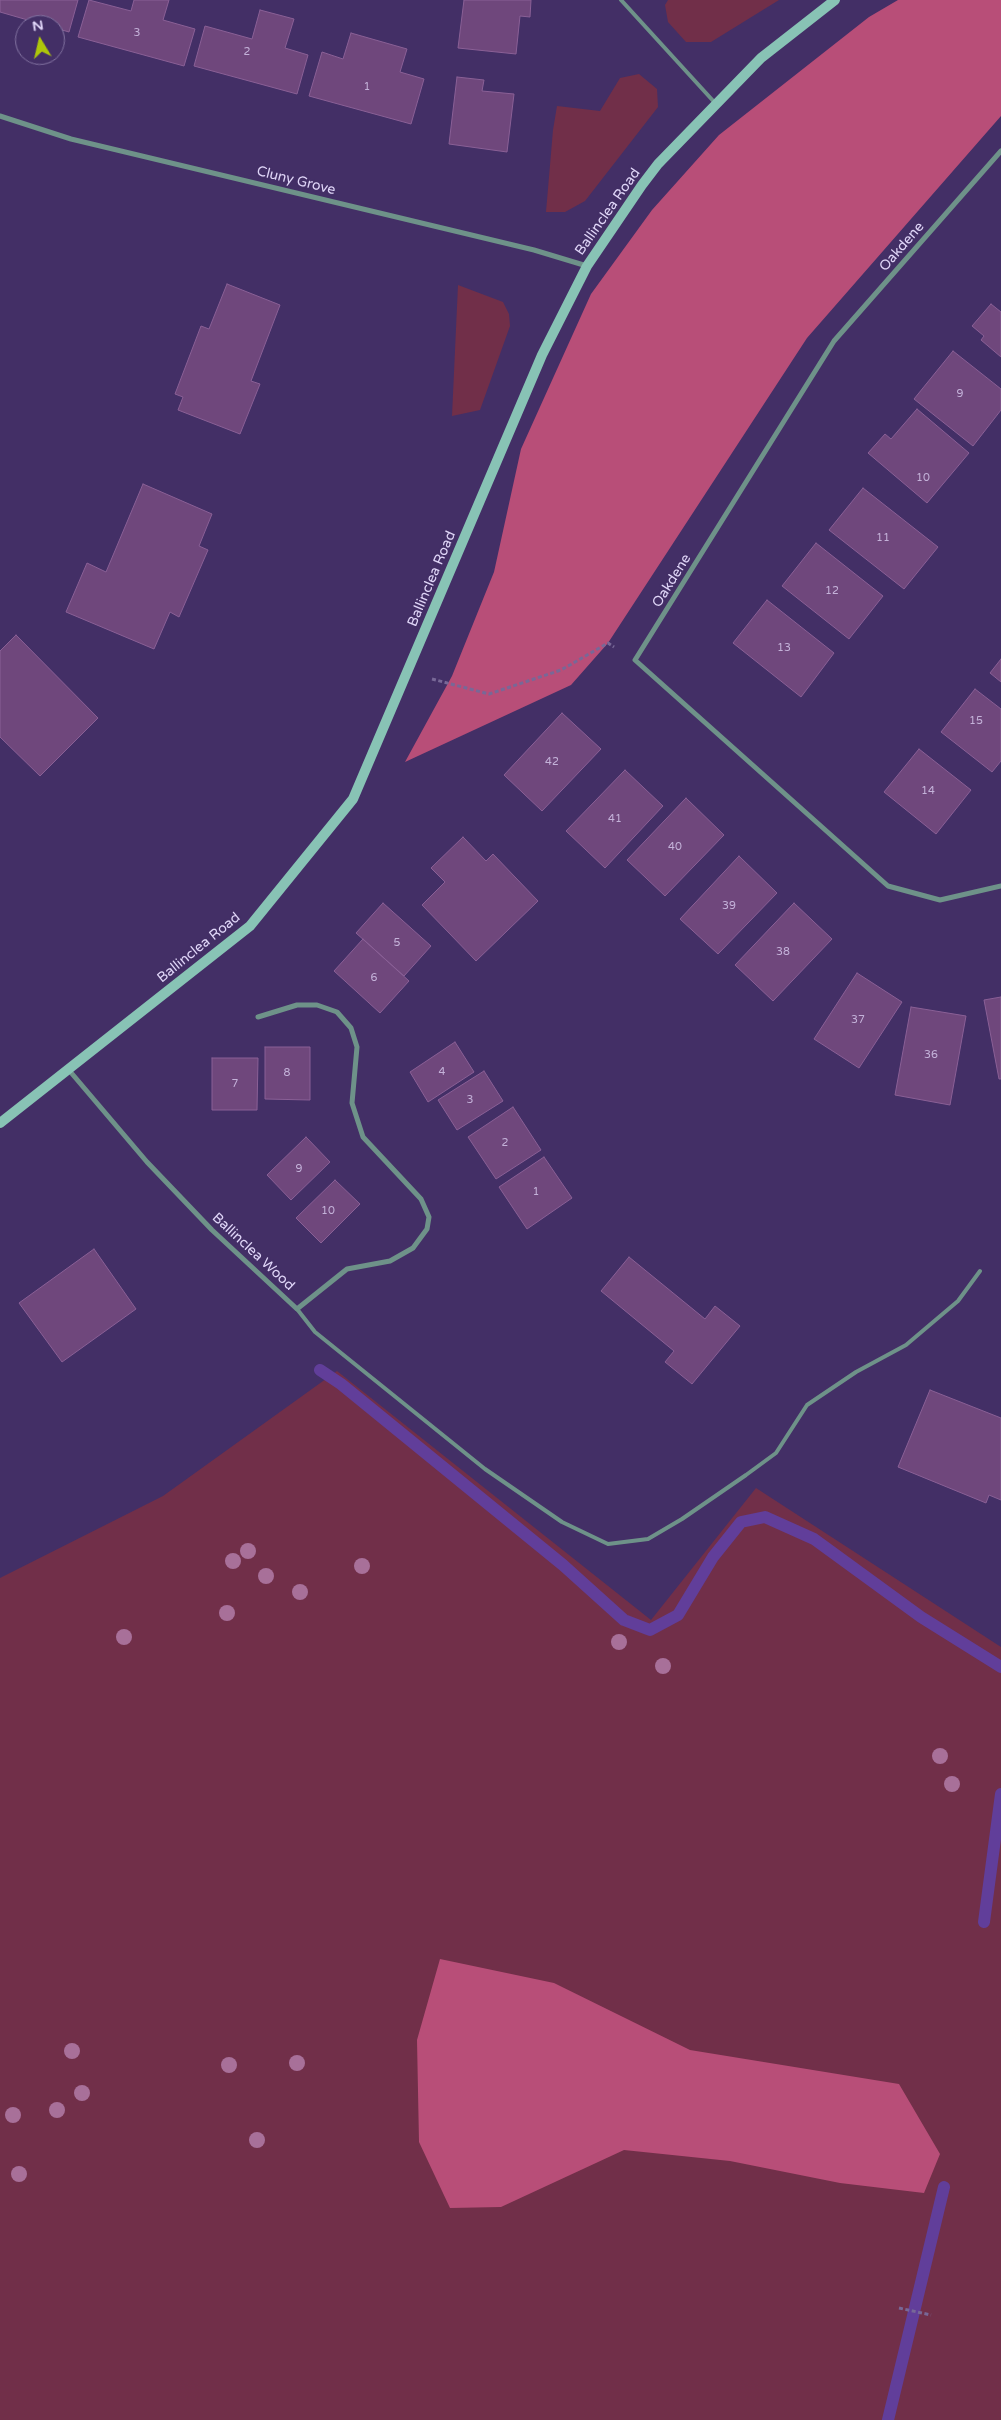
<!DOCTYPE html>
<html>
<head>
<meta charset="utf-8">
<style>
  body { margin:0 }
  #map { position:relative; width:1001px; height:2420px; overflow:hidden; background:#432f66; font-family:"Varela Round",sans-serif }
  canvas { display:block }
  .north { position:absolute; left:15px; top:15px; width:50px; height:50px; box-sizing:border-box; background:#432f66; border:1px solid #8272a0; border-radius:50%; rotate:351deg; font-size:14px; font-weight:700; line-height:20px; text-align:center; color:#e0d6f8 }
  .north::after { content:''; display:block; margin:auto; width:18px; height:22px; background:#aec60a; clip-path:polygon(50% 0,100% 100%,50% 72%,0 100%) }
</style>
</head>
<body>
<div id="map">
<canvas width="1001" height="2420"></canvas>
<div class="north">N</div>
</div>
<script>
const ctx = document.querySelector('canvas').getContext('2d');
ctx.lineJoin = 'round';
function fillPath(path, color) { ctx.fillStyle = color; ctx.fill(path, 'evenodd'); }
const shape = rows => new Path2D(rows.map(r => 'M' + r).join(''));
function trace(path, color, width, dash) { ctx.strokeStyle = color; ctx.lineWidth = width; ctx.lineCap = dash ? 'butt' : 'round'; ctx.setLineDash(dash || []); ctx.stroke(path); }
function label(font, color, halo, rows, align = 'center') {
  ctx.font = font + ' "Varela Round",sans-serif'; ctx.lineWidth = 4; ctx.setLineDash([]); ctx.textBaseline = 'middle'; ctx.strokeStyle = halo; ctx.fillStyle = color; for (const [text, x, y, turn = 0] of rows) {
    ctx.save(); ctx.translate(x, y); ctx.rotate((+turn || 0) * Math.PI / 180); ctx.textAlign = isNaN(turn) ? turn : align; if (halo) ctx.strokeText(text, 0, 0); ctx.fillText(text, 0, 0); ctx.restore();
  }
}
fillPath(shape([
  [668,0,779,0,711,42,686,42,668,22,665,5],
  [639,74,657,89,658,107,585,201,565,212,546,212,553,130,557,106,600,111,620,78],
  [458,285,503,302,509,314,510,326,480,410,452,416],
  [337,1371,651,1620,756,1488,1001,1647,1001,2420,0,2420,0,1578,163,1496]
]), '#712f49');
fillPath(shape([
  [898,0,1001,0,1001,116,807,338,608,643,571,685,405,762,452,676,494,572,521,449,591,294,652,210,719,135,869,17],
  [440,1959,554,1983,690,2050,899,2084,940,2154,924,2193,840,2183,730,2161,624,2150,501,2207,450,2208,419,2142,417,2040]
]), '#b84e78');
trace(shape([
  [320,1370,341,1384,563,1565,624,1620,650,1630,678,1615,713,1557,741,1522,765,1517,814,1539,921,1617,1001,1667],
  [984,1922,1001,1794],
  [888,2420,944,2187]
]), '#613e9a', 12);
const building = shape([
  [0,0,78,0,69,32,55,28,55,25,45,25,0,12,0,0],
  [89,0,131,11,134,0,169,0,163,20,195,29,184,66,78,37,89,0],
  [464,0,531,0,530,17,520,16,516,54,458,48,464,0],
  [260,10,294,19,285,48,308,55,297,94,194,66,205,26,252,39,260,10],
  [351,33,407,49,400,72,424,79,411,124,309,96,322,52,343,59,351,33],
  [457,77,484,80,482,91,514,94,507,152,449,144,457,77],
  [227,284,280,305,251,381,260,384,240,434,178,410,183,397,175,394,201,326,209,329,227,284],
  [991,304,1001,312,1001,357,981,340,984,336,972,326,991,304],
  [953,351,1001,389,1001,410,973,446,914,399,953,351],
  [917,409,969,453,927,503,868,453,885,434,891,439,917,409],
  [143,484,212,514,199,546,208,550,179,617,170,612,154,649,66,612,87,563,106,572,143,484],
  [863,488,938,547,904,589,829,530,863,488],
  [816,543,883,596,849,639,782,586,816,543],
  [767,600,834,653,801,697,733,643,767,600],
  [16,635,98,718,40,776,0,737,0,651,16,635],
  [1001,659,1001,682,990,673,1001,659],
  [975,689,1001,709,1001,761,992,772,941,732,975,689],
  [562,713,601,749,542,811,504,775,562,713],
  [919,749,971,790,936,834,884,792,919,749],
  [625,770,663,806,605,868,566,831,625,770],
  [686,798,724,835,665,896,627,860,686,798],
  [463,837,486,861,493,854,538,901,476,961,422,905,445,882,431,868,463,837],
  [739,856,777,893,718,954,680,919,739,856],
  [383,903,431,946,404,976,356,933,383,903],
  [794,903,832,939,773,1001,735,965,794,903],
  [363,939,409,981,380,1013,334,971,363,939],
  [857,973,902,1002,859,1068,814,1039,857,973],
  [1001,997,1001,1079,999,1079,984,1000,1001,997],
  [911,1007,966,1016,950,1105,895,1095,911,1007],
  [455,1042,474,1072,428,1102,410,1072,455,1042],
  [265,1047,310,1047,310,1100,265,1099,265,1047],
  [212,1058,258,1058,257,1110,212,1110,212,1058],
  [484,1071,503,1101,457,1130,438,1100,484,1071],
  [513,1107,541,1150,496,1179,468,1137,513,1107],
  [306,1137,330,1162,291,1200,267,1175,306,1137],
  [544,1157,572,1198,527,1229,499,1187,544,1157],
  [335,1180,360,1204,321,1243,296,1218,335,1180],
  [94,1249,136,1309,62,1362,19,1303,94,1249],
  [629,1257,705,1319,715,1306,740,1326,692,1384,665,1362,674,1351,601,1291,629,1257],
  [930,1390,1001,1418,1001,1500,989,1495,986,1503,898,1467,930,1390]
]);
fillPath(building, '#6f477c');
trace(building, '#8a6096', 1);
trace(shape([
  [432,679,489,694,561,670,608,643,614,647],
  [899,2308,931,2315]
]), '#786897', 3, [4, 2.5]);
trace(shape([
  [621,0,716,104],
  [297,1309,315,1332,485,1469,562,1522,608,1544,648,1539,682,1519,746,1475,776,1453,807,1405,856,1372,906,1345,958,1301,980,1271]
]), '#6e9289', 4);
trace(shape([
  [0,116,71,139,534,250,587,266],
  [1001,151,834,341,635,660,888,886,940,900,1001,886],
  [68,1069,147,1162,212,1230,297,1309,347,1269,390,1261,413,1248,427,1229,429,1217,421,1199,363,1137,352,1103,357,1047,351,1028,337,1012,317,1005,297,1005,258,1017]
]), '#6e9289', 5);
trace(shape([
  [0,1123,250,926,353,799,542,355,587,266,642,185,658,164,761,58,835,0]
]), '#88c3b5', 10);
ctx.fillStyle = '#a87099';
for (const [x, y] of [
  [248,1551],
  [233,1561],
  [362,1566],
  [266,1576],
  [300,1592],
  [227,1613],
  [124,1637],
  [619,1642],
  [663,1666],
  [940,1756],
  [952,1784],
  [72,2051],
  [297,2063],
  [229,2065],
  [82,2093],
  [57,2110],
  [13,2115],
  [257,2140],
  [19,2174]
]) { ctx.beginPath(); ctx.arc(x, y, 8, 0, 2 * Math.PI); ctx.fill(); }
label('11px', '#c4b2d9', null, [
  ["3",137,33],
  ["2",247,52],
  ["1",367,87],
  ["9",960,394],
  ["10",923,478],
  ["11",883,538],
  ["12",832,591],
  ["13",784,648],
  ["15",976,721],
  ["42",552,762],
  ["14",928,791],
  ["41",615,819],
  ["40",675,847],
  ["39",729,906],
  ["5",397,943],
  ["38",783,952],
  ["6",374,978],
  ["37",858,1020],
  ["36",931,1055],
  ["4",442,1072],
  ["8",287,1073],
  ["7",235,1084],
  ["3",470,1100],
  ["2",505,1143],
  ["9",299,1169],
  ["1",536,1192],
  ["10",328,1211]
]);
label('14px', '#e0d6f8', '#432f66', [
  ["Cluny Grove",296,181,14],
  ["Ballinclea Road",608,212,-55],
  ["Oakdene",902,247,-49],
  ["Ballinclea Road",432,579,-67],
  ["Oakdene",672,581,-58],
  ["Ballinclea Road",199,948,-39],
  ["Ballinclea Wood",253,1252,43]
]);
</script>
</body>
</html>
